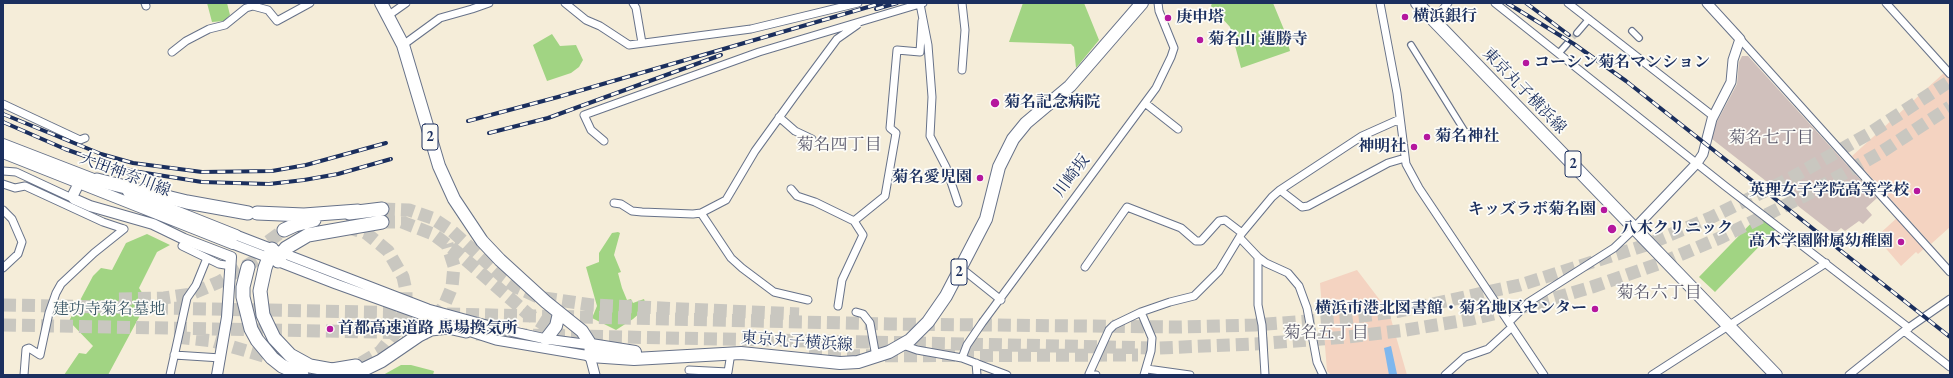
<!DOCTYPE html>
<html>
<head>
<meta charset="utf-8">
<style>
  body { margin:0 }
  #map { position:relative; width:1953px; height:378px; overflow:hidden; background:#f5edd9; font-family:"EB Garamond",serif }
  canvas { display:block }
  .frame { position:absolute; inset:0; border:4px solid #1b2f5e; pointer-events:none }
</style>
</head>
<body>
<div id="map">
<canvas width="1953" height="378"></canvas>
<div class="frame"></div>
</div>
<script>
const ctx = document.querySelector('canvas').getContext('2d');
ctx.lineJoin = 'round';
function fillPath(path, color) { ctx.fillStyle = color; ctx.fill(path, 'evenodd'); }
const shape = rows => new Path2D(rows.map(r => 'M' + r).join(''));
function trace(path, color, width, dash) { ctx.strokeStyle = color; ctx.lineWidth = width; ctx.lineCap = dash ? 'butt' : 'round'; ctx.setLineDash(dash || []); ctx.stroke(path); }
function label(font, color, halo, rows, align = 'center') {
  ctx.font = font + ' "EB Garamond","Noto Serif JP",serif'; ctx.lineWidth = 3.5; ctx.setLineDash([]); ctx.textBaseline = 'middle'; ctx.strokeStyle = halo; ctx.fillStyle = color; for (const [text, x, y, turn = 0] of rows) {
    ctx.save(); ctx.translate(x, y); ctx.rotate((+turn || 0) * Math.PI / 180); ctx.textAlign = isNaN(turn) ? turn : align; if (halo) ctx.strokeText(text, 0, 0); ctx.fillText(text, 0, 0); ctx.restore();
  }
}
fillPath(shape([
  [1945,72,1950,78,1950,227,1931,244,1852,156],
  [1898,217,1926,247,1918,254,1916,252,1901,266,1876,237],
  [1357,270,1389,312,1407,375,1331,375,1327,371,1320,283]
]), '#f4d3c1');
fillPath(shape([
  [1742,56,1748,56,1877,198,1866,208,1872,215,1863,224,1859,221,1845,231,1841,228,1834,234,1712,139,1711,133,1737,84,1739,62]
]), '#d0c0bc');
fillPath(shape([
  [207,3,227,3,230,15,224,21,212,22],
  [1023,3,1084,3,1099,40,1076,68,1074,47,1071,44,1009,42],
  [1212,3,1273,3,1285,32,1290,51,1241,68,1230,27,1211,6],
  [552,34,560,46,576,45,583,60,579,67,571,73,547,81,533,45],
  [1759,215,1777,228,1715,292,1699,277],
  [618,232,620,233,614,255,621,272,618,273,622,288,627,300,631,299,633,303,644,299,647,308,641,310,641,312,633,319,616,330,592,318,597,306,586,267,599,262,599,253,612,233],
  [147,234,170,245,157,252,139,288,143,294,138,300,145,306,108,375,64,375,79,353,86,354,93,346,69,321,93,276,101,268,112,270,126,243],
  [401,365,411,365,434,371,433,375,383,375]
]), '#a1d483');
fillPath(shape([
  [1391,346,1397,374,1389,375,1384,348]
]), '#7eb7ee');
trace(shape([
  [1567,44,1577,33]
]), '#c9c7c0', 5.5, [5.5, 3]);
trace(shape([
  [382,209,409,210,432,218,452,231,504,278,516,287,538,297,592,305,799,314],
  [382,222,402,222,433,234,458,253,528,314,561,335],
  [346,227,366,233,388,251,403,277,406,291,406,304,397,331,380,352,356,366],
  [255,255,265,244,284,230],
  [119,299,164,298,191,294,219,282,273,250],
  [3,305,419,313],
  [447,314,890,324,1179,327,1255,325,1347,318,1400,311,1520,285,1646,245,1710,218,1791,178,1870,133,1950,81],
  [435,318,444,306,452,287,454,266,447,244],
  [3,325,428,333],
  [476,334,1158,348,1255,344,1348,337,1406,330,1472,319,1531,305,1592,287,1661,263,1722,237,1802,197,1880,153,1950,107],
  [177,337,213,341,277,360],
  [809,356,1138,355]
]), '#c9c7c0', 13, [13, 6]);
const pedestrian = shape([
  [1632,31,1639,38],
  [1577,33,1589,19],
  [1411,45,1467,135],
  [1559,53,1567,44]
]);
const minor = shape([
  [145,3,146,6],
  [565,3,586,20,600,26,629,45,751,29,858,3],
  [633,3,636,8,642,43],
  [1380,3,1397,93,1406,164,1419,188,1544,375],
  [1495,3,1725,186,1909,328],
  [1568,3,1713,116],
  [1886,3,1950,74],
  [920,4,928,45,932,97,930,136,946,167,958,203],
  [389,15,406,3],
  [1434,20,1448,3],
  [1740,39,1950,272],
  [403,45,440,18,472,9,489,3],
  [172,52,186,41,209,29,225,25,246,8,253,6,268,10,277,21,310,3],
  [962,70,965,30,962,3],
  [1145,103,1178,129],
  [3,104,80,140,85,138],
  [779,117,795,131,812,139],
  [604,141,591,130,584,115,759,52,923,3],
  [3,171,16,172,74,199],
  [3,184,15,188,25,186,103,222,124,229],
  [791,189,797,196,815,202,854,221],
  [1280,190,1302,207,1308,206,1388,163,1405,158],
  [614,203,621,204,632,211,642,212,693,214,701,213,726,200,755,151,794,97,837,39,857,25],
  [3,210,12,219,22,242,18,254,3,268],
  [701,213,731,258,742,268,774,292,808,300],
  [1240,238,1258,257,1266,263,1288,273,1299,286,1307,308,1317,362,1323,375],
  [182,246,219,264,231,266],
  [1258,257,1258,305,1262,325,1265,375],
  [1085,267,1127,207,1181,228,1196,241,1201,241,1219,221,1225,220,1242,233],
  [961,268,1001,300],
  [838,306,842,280,863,235,854,221,885,196,896,133,890,128,897,50,920,52,922,21],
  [856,312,863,314,870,323,876,357],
  [1141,312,1152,338,1151,351,1144,375],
  [1509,322,1529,302,1614,248,1635,228],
  [1904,331,1950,367],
  [903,345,917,350,962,358,1007,375],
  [174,355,221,358],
  [962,358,967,345,982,323,1156,88,1171,57,1174,48,1159,11,1158,3],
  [976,363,977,375],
  [1147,369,1190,375],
  [689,370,728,372,731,353],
  [24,375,26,349,29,348,40,355,49,313,56,293,61,284,94,253,124,229],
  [170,375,187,298,196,285,207,258],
  [1096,375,1089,374,1109,330,1114,325,1141,312,1170,302,1194,296,1219,271,1242,233,1272,197,1280,190,1362,136,1400,119],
  [1445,375,1465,357,1488,349,1512,327],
  [1652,375,1826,263],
  [1849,375,1904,331,1950,299]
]);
const tertiary = shape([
  [1635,228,1697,163,1703,154,1712,119,1731,82,1733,60,1740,39,1707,3],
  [236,235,428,309,501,329,546,339,591,345],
  [233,244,336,284,450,325],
  [462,329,496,340,590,356,595,375]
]);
const secondary = shape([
  [3,144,104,183],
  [3,153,233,244],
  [79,183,73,195,74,199,90,206,153,224,184,239,231,257,227,317,217,375],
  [128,192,236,235]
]);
const primary = shape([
  [381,3,403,45,439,166,454,199,482,241,500,260,546,302,582,331,591,345,590,356,634,359,741,353,840,363,858,362,889,352,910,340,928,322,946,296,986,219,999,167,1013,139,1026,123,1070,86,1142,3],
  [1417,3,1776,375],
  [546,339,556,326,559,313],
  [591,345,635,352]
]);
const motorway = shape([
  [97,180,187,202,248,213],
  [257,213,304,215,358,211],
  [349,213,382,209],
  [284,230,295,225,314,220],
  [272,249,265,268,260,291,263,315,274,338,290,355,310,366,332,370,356,366],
  [278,261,282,253,286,248,308,235,382,222],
  [248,267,243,287,243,297,251,329,257,340,272,358,282,366,302,375],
  [352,375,381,361,419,335,431,329,448,327,466,331]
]);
trace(pedestrian, '#677289', 8);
trace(minor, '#677289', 9);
trace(tertiary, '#677289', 11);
trace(secondary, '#677289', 12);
trace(primary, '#677289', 14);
trace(motorway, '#677289', 15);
trace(pedestrian, '#fff', 5.5);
trace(minor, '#fff', 7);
trace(tertiary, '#fff', 9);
trace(secondary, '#fff', 10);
trace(primary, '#fff', 12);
trace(motorway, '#fff', 13);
const rail = shape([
  [1507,3,1574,44,1626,81,1950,337],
  [1526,3,1569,35],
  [876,9,897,3],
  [3,114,101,154,133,163,202,172,272,171,306,165,386,143],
  [468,121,558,97,882,3],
  [3,122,65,149,99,161,133,171,202,182,269,184,304,180,338,174,391,159],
  [489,133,548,118,721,55]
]);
trace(rail, '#1b2f5e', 4);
trace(rail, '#fdfcf7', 2.5, [8]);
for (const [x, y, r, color] of [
  [1405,17,4,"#b5179e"],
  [1168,18,4,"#b5179e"],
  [1200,40,4,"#b5179e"],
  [1526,63,4,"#b5179e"],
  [995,103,5,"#b5179e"],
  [1427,137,4,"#b5179e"],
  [1414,147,4,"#b5179e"],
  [980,178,4,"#b5179e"],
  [1917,191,4,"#b5179e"],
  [1604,210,4,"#b5179e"],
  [1612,229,5,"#b5179e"],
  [1901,242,4,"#b5179e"],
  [1595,309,4,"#b5179e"],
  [330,329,4,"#b5179e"]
]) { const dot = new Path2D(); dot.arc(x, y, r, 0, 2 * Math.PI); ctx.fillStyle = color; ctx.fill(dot); trace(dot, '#fdfcf7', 1.5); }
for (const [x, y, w] of [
  [430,137,16],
  [1573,164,16],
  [959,272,16]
]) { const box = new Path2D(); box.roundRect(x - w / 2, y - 13, w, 26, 3); ctx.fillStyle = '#fdfcf7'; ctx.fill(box); trace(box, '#1b2f5e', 1); }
label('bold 15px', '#1b2f5e', null, [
  ["2",430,137],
  ["2",1573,164],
  ["2",959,272]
]);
label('bold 16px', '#1b2f5e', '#fdfcf7', [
  ["横浜銀行",1413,17],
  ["庚申塔",1176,18],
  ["菊名山 蓮勝寺",1208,40],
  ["コーシン菊名マンション",1534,63],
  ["菊名記念病院",1004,103],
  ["菊名神社",1435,137],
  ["神明社",1406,147,"right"],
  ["菊名愛児園",972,178,"right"],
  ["英理女子学院高等学校",1909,191,"right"],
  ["キッズラボ菊名園",1596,210,"right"],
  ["八木クリニック",1621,229],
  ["高木学園附属幼稚園",1893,242,"right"],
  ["横浜市港北図書館・菊名地区センター",1587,309,"right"],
  ["首都高速道路 馬場換気所",338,329]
], 'left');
label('16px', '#1b2f5e', '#fdfcf7', [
  ["東京丸子横浜線",1524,91,46],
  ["大田神奈川線",125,175,21],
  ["川崎坂",1072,176,-53],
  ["東京丸子横浜線",797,342,4]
]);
label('16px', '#3c5867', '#fdfcf7', [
  ["建功寺菊名墓地",109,310]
]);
label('17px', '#58576a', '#fdfcf7', [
  ["菊名七丁目",1771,138],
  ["菊名四丁目",839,145],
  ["菊名六丁目",1659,293],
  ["菊名五丁目",1326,333]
]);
</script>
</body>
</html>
